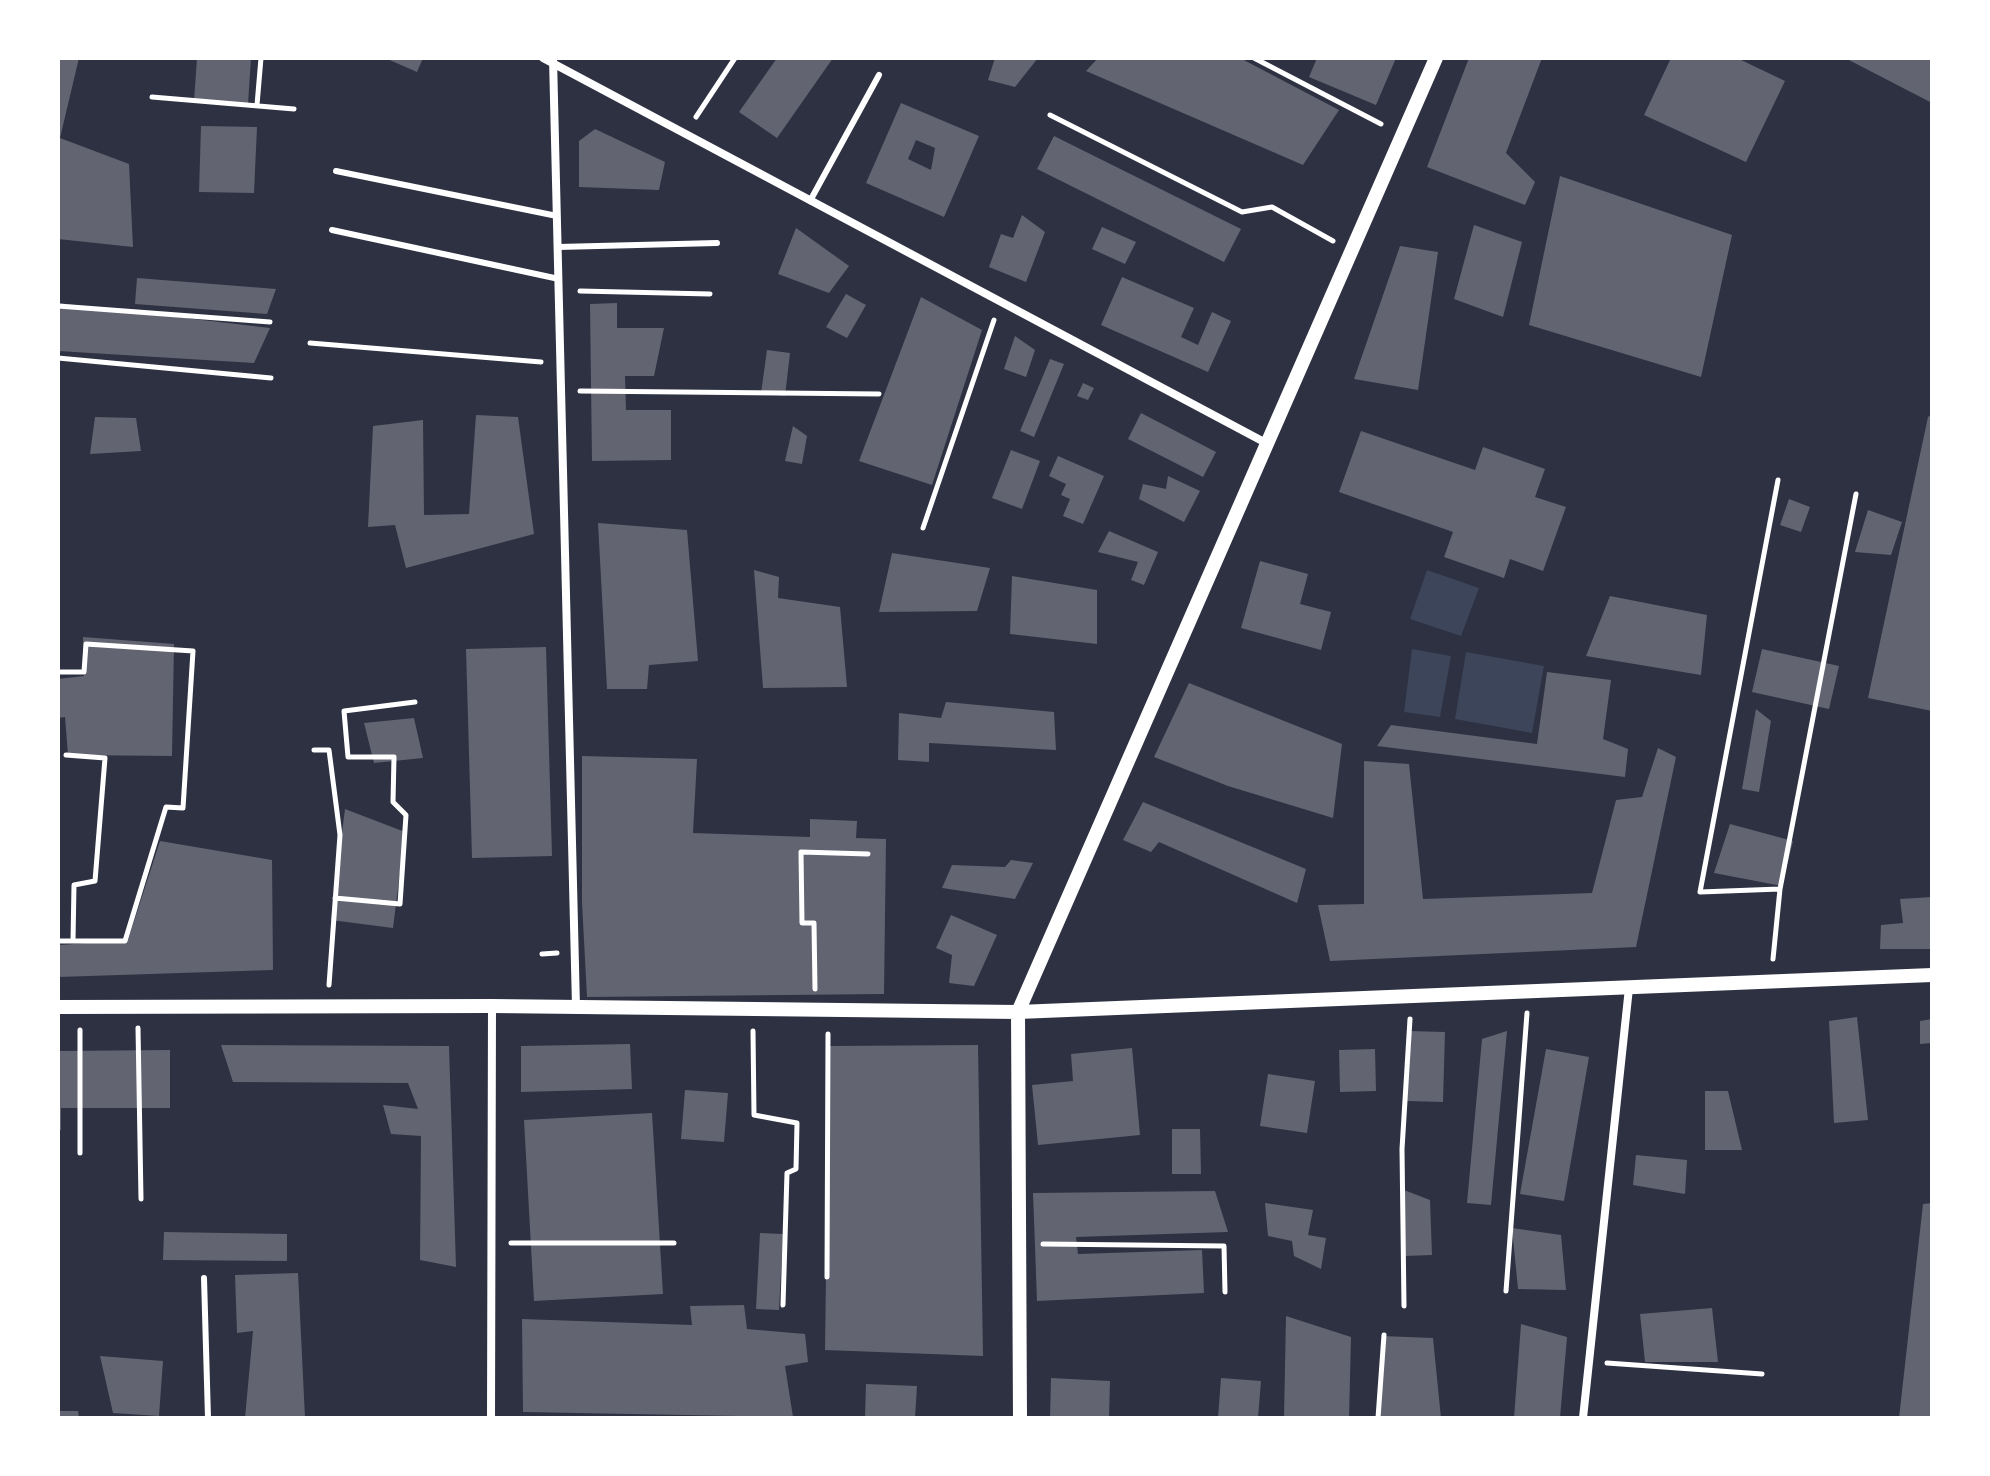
<!DOCTYPE html>
<html>
<head>
<meta charset="utf-8">
<style>
  body { margin:0 }
  #map { position:relative; width:1990px; height:1476px; overflow:hidden; background:#2d3142; font-family:Rubik,sans-serif }
  canvas { display:block }
  .frame { position:absolute; inset:0; border:60px solid #fff; pointer-events:none }
</style>
</head>
<body>
<div id="map">
<canvas width="1990" height="1476"></canvas>
<div class="frame"></div>
</div>
<script>
const ctx = document.querySelector('canvas').getContext('2d');
ctx.lineJoin = 'round';
function fillPath(path, color) { ctx.fillStyle = color; ctx.fill(path, 'evenodd'); }
const shape = rows => new Path2D(rows.map(r => 'M' + r).join(''));
function trace(path, color, width, dash) { ctx.strokeStyle = color; ctx.lineWidth = width; ctx.lineCap = dash ? 'butt' : 'round'; ctx.setLineDash(dash || []); ctx.stroke(path); }
fillPath(shape([
  [1427,570,1479,588,1461,636,1410,619],
  [1412,649,1451,656,1440,717,1404,712],
  [1466,652,1544,666,1532,733,1455,719]
]), '#3c4559');
fillPath(shape([
  [58,58,79,58,60,138,129,164,133,247,58,239],
  [197,58,251,58,248,104,194,101],
  [385,58,423,58,417,72],
  [777,58,833,58,777,138,739,112],
  [995,58,1038,58,1015,87,988,80],
  [1098,58,1240,58,1339,110,1303,165,1086,71],
  [1317,58,1396,58,1376,105,1309,77],
  [1469,58,1542,58,1506,153,1535,182,1525,205,1427,167],
  [1671,58,1737,58,1785,81,1746,162,1644,115],
  [1845,58,1932,58,1932,103],
  [901,103,979,136,944,217,866,183],
  [916,140,935,148,931,170,908,159],
  [201,126,257,127,254,193,199,192],
  [595,129,665,162,659,190,579,187,579,141],
  [1054,136,1241,229,1224,262,1037,169],
  [1560,176,1732,235,1701,377,1529,325],
  [1022,215,1045,232,1026,282,989,267,1001,234,1013,238],
  [1474,225,1522,242,1503,317,1454,299],
  [1102,227,1136,242,1125,264,1092,249],
  [796,228,849,266,829,293,778,274],
  [1400,246,1438,252,1418,390,1354,379],
  [1122,277,1194,308,1181,337,1198,345,1212,312,1231,321,1208,372,1101,325],
  [137,278,276,289,267,314,135,304],
  [846,294,866,305,847,338,826,327],
  [921,297,982,330,932,485,859,461],
  [58,303,270,328,254,363,58,351],
  [617,303,617,328,664,328,654,376,625,376,626,410,671,410,671,460,592,461,590,304],
  [1015,336,1035,350,1026,377,1004,369],
  [767,350,790,353,785,396,761,393],
  [1050,359,1064,364,1034,437,1020,431],
  [1083,383,1094,388,1088,400,1077,396],
  [1141,413,1216,452,1203,477,1128,439],
  [1932,414,1932,711,1868,698,1928,417],
  [476,415,518,417,534,534,406,568,395,525,368,527,373,426,423,420,424,515,469,514],
  [95,417,136,418,141,451,90,454],
  [793,426,807,436,802,464,785,461],
  [1361,431,1475,470,1483,447,1545,469,1535,497,1566,507,1543,571,1510,559,1504,578,1444,557,1453,532,1339,492],
  [1011,450,1040,461,1022,509,992,498],
  [1058,456,1104,476,1083,524,1063,516,1070,499,1061,495,1066,484,1049,476],
  [1168,476,1200,491,1184,522,1139,499,1143,484,1166,489],
  [1789,499,1810,507,1801,532,1780,525],
  [1868,510,1902,522,1891,555,1855,552],
  [598,523,687,530,698,661,649,665,647,689,607,689],
  [1109,531,1158,552,1144,585,1131,580,1138,562,1098,552],
  [892,553,990,568,977,611,879,612],
  [1260,561,1308,574,1300,604,1331,612,1321,650,1241,628],
  [754,570,779,577,778,598,840,607,847,687,763,688],
  [1012,576,1097,590,1097,644,1010,634],
  [1610,596,1707,615,1701,675,1586,656],
  [83,637,174,644,172,756,68,755,65,717,58,718,58,679,84,676],
  [546,647,552,856,472,858,466,649],
  [1762,649,1839,666,1829,709,1752,692],
  [1547,672,1611,680,1603,739,1628,749,1625,777,1377,746,1391,725,1537,744],
  [1189,683,1342,744,1333,818,1228,786,1154,757],
  [946,702,1054,712,1056,750,929,743,929,762,898,760,899,713,941,718],
  [1756,709,1771,721,1759,792,1742,789],
  [414,718,423,758,374,763,364,723],
  [1658,748,1676,757,1636,947,1330,961,1318,905,1364,904,1364,761,1409,764,1423,899,1592,893,1616,800,1642,797],
  [582,756,697,759,693,833,810,837,810,819,857,821,856,838,886,839,884,994,587,997,582,903],
  [1143,802,1306,869,1297,903,1159,842,1151,852,1123,840],
  [345,809,405,832,393,928,331,920],
  [1730,824,1793,841,1782,886,1714,873],
  [160,841,272,860,273,970,58,977,60,945,128,940],
  [1011,860,1033,863,1015,899,942,888,952,865,1005,867],
  [1932,897,1932,949,1880,949,1881,925,1903,923,1900,899],
  [951,915,997,935,974,986,949,983,952,955,936,948],
  [1857,1017,1868,1120,1834,1123,1829,1021],
  [1932,1019,1932,1043,1920,1044,1920,1021],
  [1408,1031,1445,1032,1443,1102,1407,1101],
  [1507,1031,1491,1205,1467,1203,1482,1039],
  [630,1044,632,1089,521,1092,521,1046],
  [221,1045,449,1046,456,1267,420,1260,421,1136,391,1134,383,1105,418,1109,408,1083,233,1082],
  [978,1045,983,1356,825,1350,829,1046],
  [1132,1048,1140,1135,1038,1145,1032,1085,1073,1081,1071,1054],
  [1375,1049,1376,1091,1340,1092,1339,1050],
  [1546,1049,1589,1057,1564,1201,1520,1194],
  [170,1050,170,1108,61,1108,61,1130,58,1130,58,1051],
  [1268,1074,1315,1081,1307,1133,1260,1126],
  [685,1090,728,1093,724,1142,681,1139],
  [1705,1091,1728,1091,1742,1150,1705,1150],
  [652,1113,663,1294,534,1301,524,1120],
  [1172,1129,1200,1129,1201,1174,1172,1174],
  [1636,1155,1687,1160,1685,1194,1633,1185],
  [1404,1190,1430,1200,1432,1255,1405,1256],
  [1215,1191,1228,1232,1076,1237,1078,1254,1202,1250,1204,1293,1037,1301,1033,1193],
  [1265,1203,1313,1210,1308,1235,1326,1238,1321,1269,1294,1256,1292,1241,1268,1236],
  [1932,1203,1932,1418,1899,1418,1923,1204],
  [1512,1228,1561,1235,1566,1290,1518,1289],
  [164,1232,287,1234,287,1261,163,1260],
  [760,1233,783,1234,779,1310,756,1309],
  [298,1273,305,1418,245,1418,253,1331,237,1333,235,1275],
  [744,1305,747,1329,805,1334,808,1362,785,1366,793,1417,523,1412,522,1319,692,1325,690,1306],
  [1712,1308,1718,1362,1645,1362,1640,1314],
  [1286,1316,1351,1337,1349,1418,1284,1418],
  [1521,1324,1567,1337,1560,1418,1514,1418],
  [1382,1336,1433,1338,1441,1418,1377,1418],
  [100,1356,163,1361,159,1416,113,1413],
  [1051,1378,1110,1381,1109,1418,1050,1418],
  [1221,1378,1261,1381,1258,1418,1218,1418],
  [866,1384,917,1386,915,1418,865,1418],
  [58,1411,78,1411,79,1418,58,1418]
]), '#626471');
trace(shape([
  [1254,58,1381,124],
  [152,97,294,109],
  [257,105,261,58],
  [1050,115,1242,212,1272,207,1333,241],
  [696,117,735,58],
  [580,291,710,294],
  [58,306,270,322],
  [310,343,541,362],
  [58,358,271,378],
  [580,391,879,394],
  [1778,480,1700,892,1780,889,1856,494],
  [923,528,994,320],
  [58,672,84,672,86,644,193,651,183,808,166,807,125,941,58,941],
  [314,750,329,750,340,835,329,985],
  [66,755,105,758,95,881,74,885,73,941],
  [335,898,400,904,406,815,393,802,394,757,348,757,344,711,415,702],
  [542,954,557,953],
  [1773,959,1780,889],
  [815,989,814,923,802,923,801,852,868,854],
  [138,1028,141,1199],
  [80,1030,80,1153],
  [753,1031,754,1115,797,1123,796,1169,787,1173,783,1305],
  [511,1243,674,1243],
  [1043,1244,1224,1246,1225,1292],
  [827,1277,828,1034],
  [1506,1291,1527,1013],
  [1404,1306,1402,1149,1410,1019],
  [1607,1363,1762,1374],
  [1378,1418,1384,1335]
]), '#fff', 5);
trace(shape([
  [336,171,557,216],
  [810,201,879,75],
  [332,230,559,279],
  [558,247,717,243],
  [204,1278,208,1418]
]), '#fff', 6);
trace(shape([
  [543,58,1266,443],
  [553,58,576,1007],
  [491,1418,492,1006],
  [1583,1418,1629,988]
]), '#fff', 8);
trace(shape([
  [58,1007,492,1006,1018,1012,1932,975],
  [1020,1418,1018,1012,1436,58]
]), '#fff', 14);
</script>
</body>
</html>
